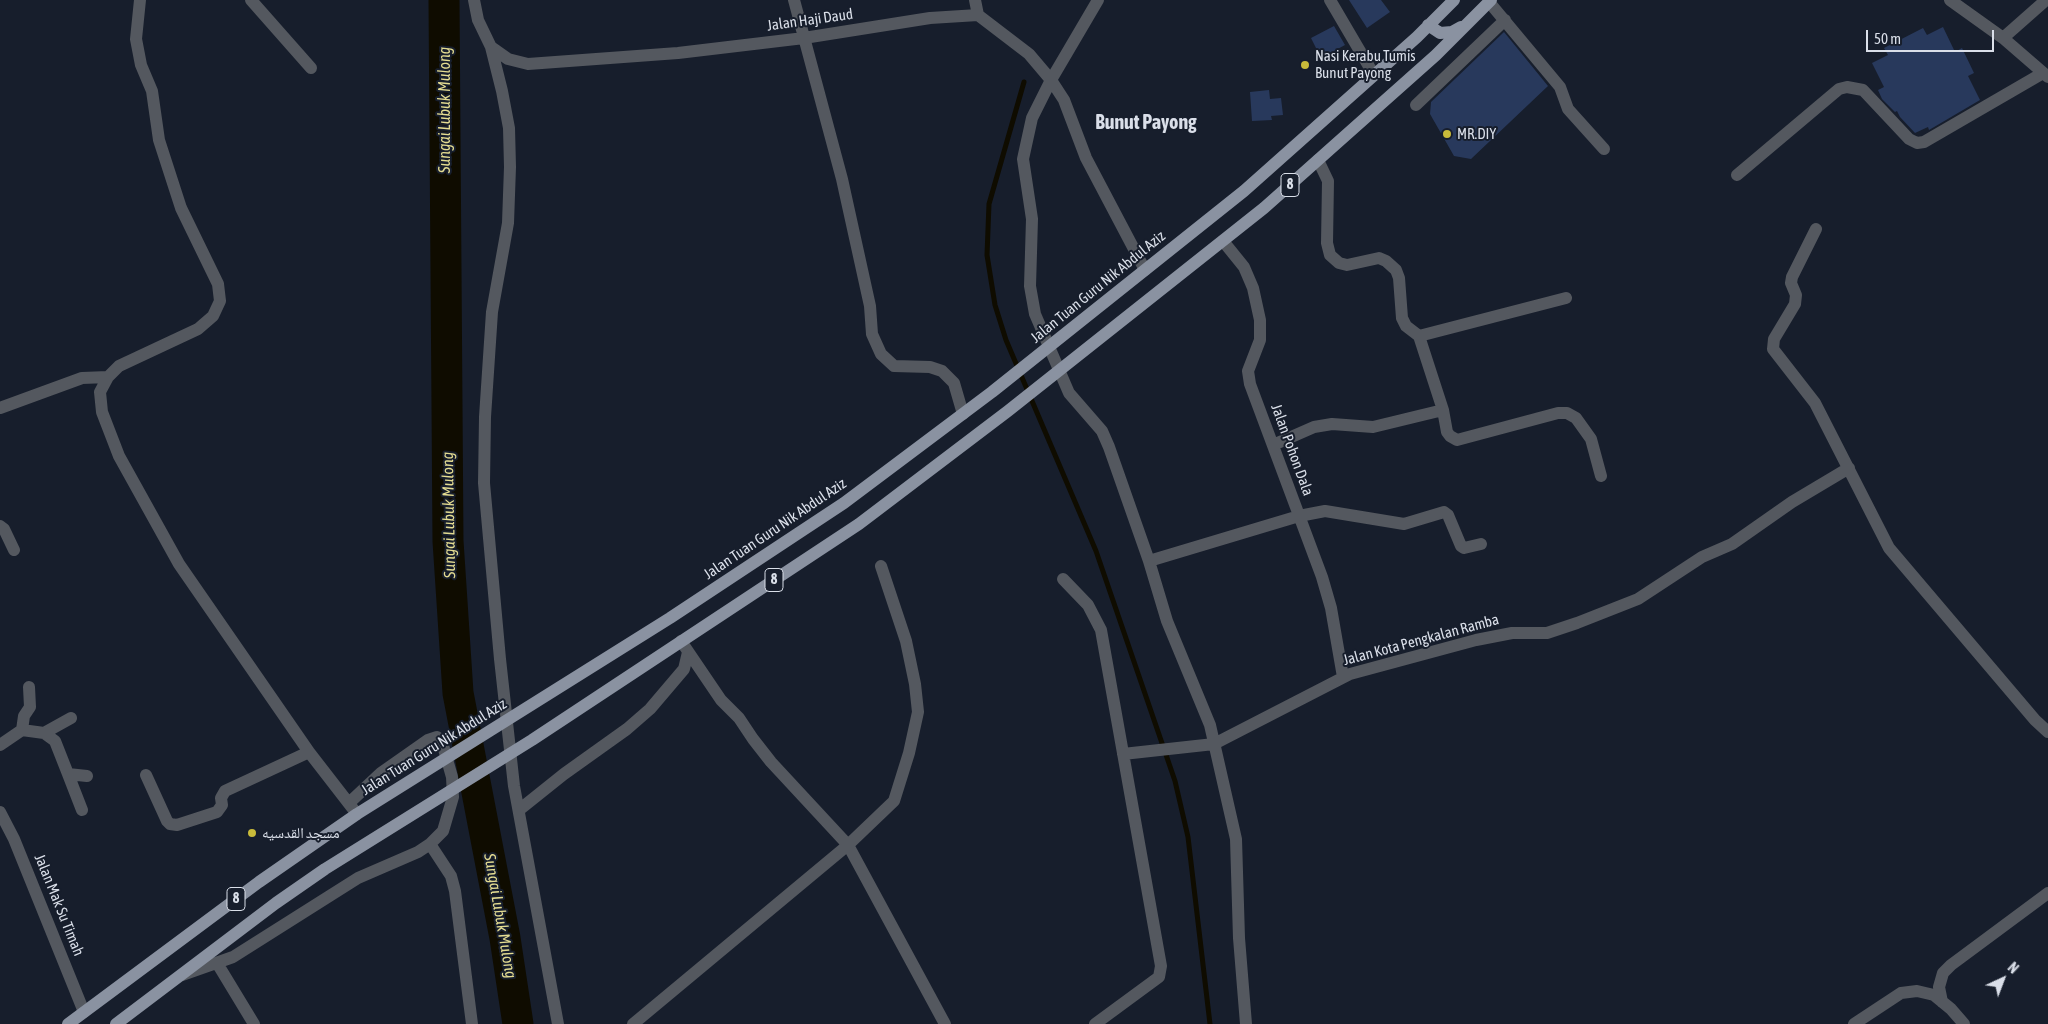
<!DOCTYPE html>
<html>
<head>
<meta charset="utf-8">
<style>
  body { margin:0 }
  #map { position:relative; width:2048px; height:1024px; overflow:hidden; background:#171e2c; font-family:"Asap Condensed",sans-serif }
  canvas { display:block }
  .north { position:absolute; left:1978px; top:954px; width:50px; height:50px; -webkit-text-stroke:4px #171e2c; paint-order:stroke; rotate:43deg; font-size:14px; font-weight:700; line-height:20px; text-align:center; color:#dadfe9 }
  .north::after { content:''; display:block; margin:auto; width:18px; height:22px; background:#dadfe9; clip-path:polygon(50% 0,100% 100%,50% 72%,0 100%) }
  .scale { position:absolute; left:1866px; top:30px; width:128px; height:22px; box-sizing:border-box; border:2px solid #dadfe9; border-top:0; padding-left:6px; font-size:15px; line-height:18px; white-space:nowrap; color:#dadfe9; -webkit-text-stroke:4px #171e2c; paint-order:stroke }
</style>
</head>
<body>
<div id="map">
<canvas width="2048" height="1024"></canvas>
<div class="north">N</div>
<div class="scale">50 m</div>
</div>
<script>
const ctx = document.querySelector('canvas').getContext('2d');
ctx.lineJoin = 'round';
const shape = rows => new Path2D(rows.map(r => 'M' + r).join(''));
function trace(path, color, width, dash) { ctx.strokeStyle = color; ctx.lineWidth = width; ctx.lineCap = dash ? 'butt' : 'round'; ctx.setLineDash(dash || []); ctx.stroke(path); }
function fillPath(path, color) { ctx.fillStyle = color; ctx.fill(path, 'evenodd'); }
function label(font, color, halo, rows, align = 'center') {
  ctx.font = font + ' "Asap Condensed","Noto Naskh Arabic",sans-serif'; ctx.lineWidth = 4; ctx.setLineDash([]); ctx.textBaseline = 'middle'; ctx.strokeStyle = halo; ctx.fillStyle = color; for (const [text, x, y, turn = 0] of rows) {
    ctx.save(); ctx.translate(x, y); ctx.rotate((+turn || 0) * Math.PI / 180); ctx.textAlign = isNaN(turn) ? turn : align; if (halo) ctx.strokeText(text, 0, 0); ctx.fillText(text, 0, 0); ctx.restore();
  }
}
trace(shape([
  [1024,82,989,204,987,255,995,305,1006,340,1096,551,1175,781,1188,837,1210,1024]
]), '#0f0c00', 5);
trace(shape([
  [444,0,448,541,458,693,505,938,518,1024]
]), '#0f0c00', 31);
fillPath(shape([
  [1349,0,1381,0,1390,12,1367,28],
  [1334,26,1345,45,1321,58,1311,38],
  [1943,27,1955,52,1962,48,1974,73,1968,76,1980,100,1929,130,1928,127,1915,133,1900,117,1897,111,1895,112,1882,99,1878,90,1884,87,1872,63,1888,55,1884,48,1923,28,1927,35],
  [1504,32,1548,86,1471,159,1454,156,1430,114,1431,102],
  [1269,90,1270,99,1281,98,1283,115,1271,116,1272,120,1252,121,1250,92]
]), '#28395c');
trace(shape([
  [140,0,136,39,141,65,152,91,159,140,181,208,218,284,220,301,213,316,198,329,119,366,108,377,100,392,102,412,119,456,179,564,309,752,357,814],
  [251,0,311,68],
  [474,0,478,20,491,47,502,91,509,128,510,167,508,223,492,312,485,417,484,483,500,659,514,786,558,1024],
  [794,0,842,179,870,306,872,334,881,354,894,366,930,367,942,371,954,383,963,414],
  [975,0,978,15],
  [1098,0,1051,80,1032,118,1023,159,1032,219,1030,286,1035,314,1069,393,1102,431,1109,447,1149,561,1167,621,1210,725,1236,839,1239,938,1246,1024],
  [1330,0,1374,75],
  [1950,0,2003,38,2048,77],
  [1489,2,1560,87,1568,109,1604,149],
  [2003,38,2046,0],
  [491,47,508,59,528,64,678,53,804,38,930,18,978,15,1029,54,1051,80,1064,100,1086,158,1145,270],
  [1416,105,1505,20],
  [1318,160,1328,181,1327,243,1330,255,1339,263,1347,265,1379,258,1386,261,1396,270,1399,278,1402,318,1406,326,1419,336,1443,410,1447,432,1450,436,1457,440,1558,413,1567,413,1576,418,1591,439,1601,476],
  [1737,175,1839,89,1847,87,1863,90,1909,139,1917,143,1924,142,2043,73],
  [1816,229,1792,277,1791,283,1796,295,1795,304,1774,339,1773,349,1815,403,1889,548,2035,720,2048,732],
  [1223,241,1244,267,1253,288,1260,320,1260,340,1248,371,1250,384,1322,577,1331,608,1343,677],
  [1419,336,1566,298],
  [0,408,82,378,108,377],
  [1273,445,1314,427,1332,424,1373,427,1443,410],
  [0,526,4,529,14,550],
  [1149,561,1299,516,1325,511,1404,524,1444,512,1448,515,1461,546,1464,548,1481,544],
  [1063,579,1088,605,1101,630,1161,966,1159,977,1095,1024],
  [681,641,721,700,739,718,753,739,771,762,848,845,945,1024],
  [22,730,44,733,71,718],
  [44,733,55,741,68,774,87,776],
  [0,745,22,730,24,716,30,707,29,687],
  [1123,754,1214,744,1350,674,1476,640,1512,633,1547,633,1577,623,1638,599,1702,557,1732,544,1792,502,1849,468],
  [68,774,82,810],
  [146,775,167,821,170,824,177,825,217,812,222,805,221,798,225,791,309,752],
  [519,810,564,774,627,729,650,709,684,669,688,652],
  [0,812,14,839,84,1012],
  [430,844,451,876,455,891,472,1024],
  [217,963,254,1024],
  [182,975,233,957,358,878,418,852,430,844,443,831,453,797,452,777,442,742,437,737,428,740,381,773,349,803],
  [1942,1002,1939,987,1943,973,1951,965,2048,893],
  [633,1024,848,845,894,801,909,753,918,712,915,684,906,641,881,566],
  [1854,1024,1901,993,1917,991,1934,995,1951,1009,1964,1024]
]), '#54585f', 12);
trace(shape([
  [1428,25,1440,33,1452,32,1461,27],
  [68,1024,259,882,357,814,670,618,844,503,992,392,1244,191,1417,37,1454,0],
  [116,1024,276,903,325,869,532,740,859,524,1008,411,1264,208,1436,55,1491,0]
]), '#8a92a1', 12);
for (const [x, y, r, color] of [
  [1305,65,5,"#c9bb3a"],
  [1447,134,5,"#c9bb3a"],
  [252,833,5,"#c9bb3a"]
]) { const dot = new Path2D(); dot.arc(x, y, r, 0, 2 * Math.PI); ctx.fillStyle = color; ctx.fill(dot); trace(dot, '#171e2c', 2); }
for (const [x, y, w] of [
  [1290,185,18],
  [774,580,18],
  [236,899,18]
]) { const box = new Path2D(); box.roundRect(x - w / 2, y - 11.5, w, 23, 4); ctx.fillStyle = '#171e2c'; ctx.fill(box); trace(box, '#dadfe9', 1); }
label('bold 14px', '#dadfe9', null, [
  ["8",1290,185],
  ["8",774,580],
  ["8",236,899]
]);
label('15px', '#dadfe9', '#171e2c', [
  ["Jalan Haji Daud",810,20,-8],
  ["Jalan Tuan Guru Nik Abdul Aziz",1098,287,-39],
  ["Jalan Pohon Dala",1292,450,70],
  ["Jalan Tuan Guru Nik Abdul Aziz",775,529,-34],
  ["Jalan Kota Pengkalan Ramba",1421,640,-15],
  ["Jalan Tuan Guru Nik Abdul Aziz",434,747,-32],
  ["Jalan Mak Su Timah",59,905,68]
]);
label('15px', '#dadfe9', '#171e2c', [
  ["Nasi Kerabu Tumis",1315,56],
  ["Bunut Payong",1315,73],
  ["MR.DIY",1457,134],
  ["مسجد القدسيه",262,833]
], 'left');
label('italic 16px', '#e4dc91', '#171e2c', [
  ["Sungai Lubuk Mulong",445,110,-90],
  ["Sungai Lubuk Mulong",449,515,-91],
  ["Sungai Lubuk Mulong",500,916,80]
]);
label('bold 20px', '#dadfe9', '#171e2c', [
  ["Bunut Payong",1146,123]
]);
</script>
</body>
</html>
